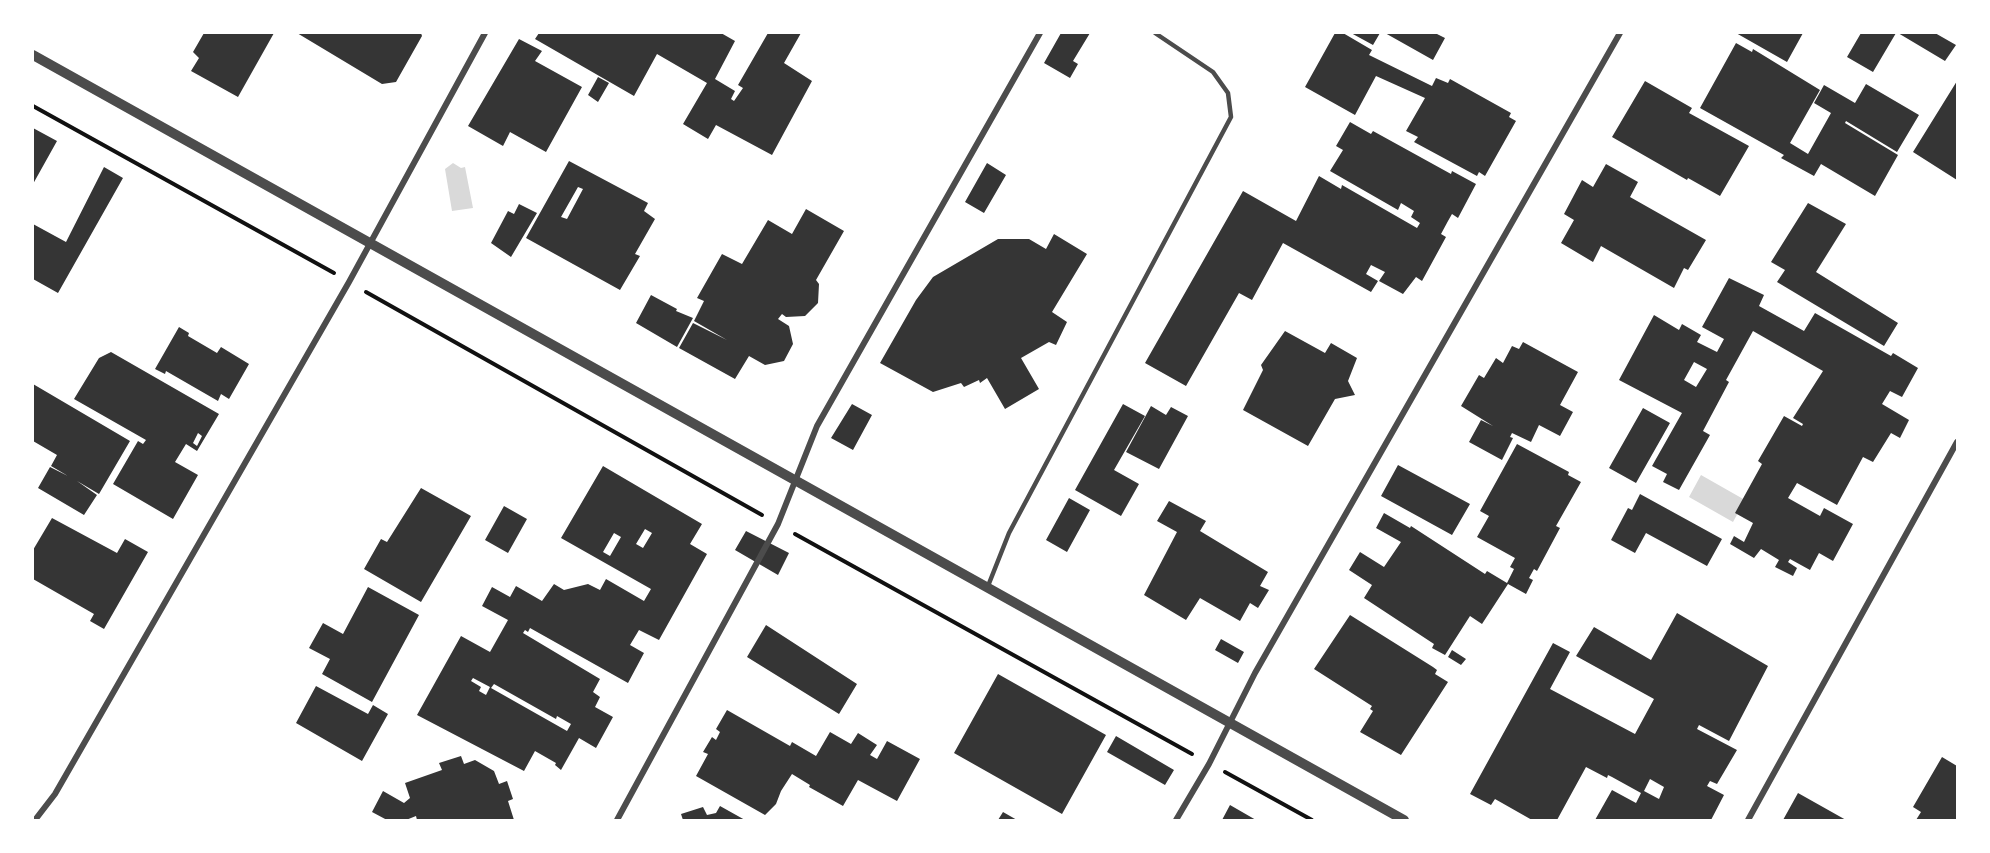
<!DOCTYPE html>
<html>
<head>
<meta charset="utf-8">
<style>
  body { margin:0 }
  #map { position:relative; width:1990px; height:853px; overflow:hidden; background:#fff; font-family:Mulish,sans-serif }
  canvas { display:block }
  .frame { position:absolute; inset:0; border:34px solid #fff; pointer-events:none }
</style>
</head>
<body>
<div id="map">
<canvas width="1990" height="853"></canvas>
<div class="frame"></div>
</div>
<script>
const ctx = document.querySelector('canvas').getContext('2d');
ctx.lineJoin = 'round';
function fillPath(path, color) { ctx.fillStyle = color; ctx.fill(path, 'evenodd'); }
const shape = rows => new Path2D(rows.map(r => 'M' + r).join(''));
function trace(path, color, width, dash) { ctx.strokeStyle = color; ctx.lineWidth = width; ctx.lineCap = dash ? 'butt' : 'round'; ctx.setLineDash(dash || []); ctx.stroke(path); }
fillPath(shape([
  [453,163,461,168,465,167,473,208,452,211,445,169],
  [1701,475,1745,500,1733,522,1689,497]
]), '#d9d9d9');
fillPath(shape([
  [204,33,274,33,238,97,191,71,199,58,193,52],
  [297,33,421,33,422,36,396,82,382,84],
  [539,33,721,33,735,41,715,79,735,91,731,99,734,101,743,88,738,85,768,33,801,33,784,63,812,81,772,155,716,125,708,139,683,124,707,83,657,54,634,96,535,39],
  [1061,33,1090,33,1073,61,1078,64,1070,78,1044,63],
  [1335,33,1343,33,1372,50,1369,55,1432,86,1436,78,1448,83,1450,79,1511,113,1509,117,1516,121,1485,176,1479,172,1477,176,1414,142,1418,137,1406,131,1425,98,1376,76,1355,115,1305,87],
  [1351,33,1380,33,1373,45],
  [1385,33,1435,33,1445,38,1433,60],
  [1736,33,1803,33,1787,62],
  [1861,33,1896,33,1873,72,1847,57],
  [1898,33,1935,33,1956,45,1945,61],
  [519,39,542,51,535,61,582,87,546,152,510,132,503,146,468,126],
  [1736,43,1752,52,1753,49,1820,90,1790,143,1808,154,1831,113,1814,103,1824,85,1855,103,1866,84,1919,115,1897,152,1846,121,1845,123,1898,155,1875,196,1821,164,1814,176,1781,158,1784,155,1700,108],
  [598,77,609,83,598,102,588,95],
  [1645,81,1692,108,1689,113,1749,146,1720,196,1688,178,1687,180,1612,137],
  [1957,81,1957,180,1913,152],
  [1350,122,1371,134,1373,131,1451,174,1452,171,1476,184,1458,218,1452,214,1448,221,1441,234,1446,237,1422,281,1416,277,1403,294,1379,281,1385,272,1371,265,1366,274,1378,281,1371,292,1283,243,1252,300,1239,293,1186,386,1145,363,1243,191,1296,221,1319,176,1341,189,1342,185,1417,228,1420,223,1411,217,1414,211,1401,203,1398,210,1330,171,1343,150,1336,146],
  [33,128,57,141,33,184],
  [569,161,648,203,644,211,655,219,635,254,640,256,620,290,526,238],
  [578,187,583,189,567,219,561,217],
  [987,163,1006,175,984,213,965,202],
  [1606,164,1638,182,1630,197,1706,240,1688,270,1684,268,1674,288,1601,246,1593,262,1561,243,1574,220,1564,214,1582,180,1593,187],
  [104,167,123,178,58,293,33,279,33,224,66,242],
  [1808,203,1846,224,1816,272,1898,323,1884,346,1777,282,1785,270,1771,262],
  [519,204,537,213,511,257,491,243,508,211,514,214],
  [806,209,844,231,816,280,819,284,818,303,805,316,786,317,782,314,778,319,789,326,793,344,784,361,765,365,749,356,735,379,679,348,693,323,727,340,694,321,704,301,697,298,722,254,742,264,768,220,792,234],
  [1054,234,1087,254,1052,312,1067,322,1056,345,1049,342,1021,358,1039,389,1005,409,987,378,980,383,979,380,964,387,961,383,933,392,880,363,916,300,933,277,998,239,1029,239,1046,249],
  [1729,278,1764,295,1759,306,1804,331,1815,313,1891,356,1893,353,1918,368,1902,397,1890,391,1882,404,1909,420,1900,438,1891,433,1873,462,1863,457,1837,505,1797,483,1788,498,1820,516,1824,508,1853,524,1833,561,1819,553,1810,570,1790,559,1788,562,1797,568,1793,576,1775,567,1779,560,1761,549,1754,558,1730,544,1734,536,1744,542,1753,523,1735,513,1762,464,1758,461,1784,416,1802,426,1803,424,1793,418,1823,371,1753,331,1726,380,1729,382,1703,431,1710,435,1679,490,1663,482,1667,474,1652,466,1682,413,1619,380,1654,315,1679,330,1682,324,1701,335,1697,342,1717,352,1724,339,1702,327],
  [1694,362,1707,369,1696,387,1684,380],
  [651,295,677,309,676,311,693,318,677,347,636,323],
  [179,327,189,333,188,336,217,353,221,347,249,364,229,399,221,394,218,401,166,371,165,374,155,369],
  [1285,331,1325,353,1331,343,1357,358,1348,381,1355,395,1335,399,1308,446,1243,410,1263,370,1261,365],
  [1523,342,1578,372,1560,405,1573,412,1560,436,1539,425,1531,442,1512,433,1510,437,1513,438,1502,460,1469,442,1481,420,1493,426,1461,406,1479,375,1484,378,1496,358,1503,363,1512,346,1519,349],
  [111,352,219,414,197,451,186,444,175,462,198,475,173,519,113,484,138,441,143,444,146,440,74,399,99,358],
  [198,433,202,436,197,446,193,443],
  [33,384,130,441,99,494,77,481,97,495,84,515,38,488,50,467,68,476,51,466,57,455,33,441],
  [852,404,872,415,853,450,831,438],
  [1123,404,1145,416,1114,470,1139,484,1121,516,1075,490],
  [1151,406,1166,415,1171,407,1188,416,1159,469,1126,452],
  [1643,408,1670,423,1636,483,1609,468],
  [1517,444,1569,472,1568,475,1581,482,1556,526,1560,528,1537,571,1534,569,1529,578,1533,580,1526,594,1508,584,1482,624,1470,616,1445,655,1432,648,1434,644,1364,598,1372,585,1349,570,1360,552,1384,567,1401,542,1376,528,1384,513,1410,528,1411,526,1485,574,1487,571,1507,583,1514,569,1510,567,1515,558,1477,537,1489,516,1480,511],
  [1398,465,1470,504,1452,535,1381,496],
  [603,466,702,524,690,544,707,554,659,640,639,630,630,645,644,653,628,683,530,628,528,632,525,630,523,633,600,679,593,692,600,697,595,707,613,717,596,748,579,738,561,770,555,765,556,763,535,751,524,771,417,715,461,636,490,652,508,620,482,606,492,587,510,597,516,586,542,601,554,584,564,590,588,584,600,590,606,579,644,601,651,589,561,538],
  [645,529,652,533,643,548,636,544],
  [614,533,621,537,610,556,603,552],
  [473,678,490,687,486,695,479,691,481,687,471,681],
  [494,684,556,719,557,716,571,724,567,731,491,688],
  [421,488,471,516,421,602,364,569,381,539,387,542],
  [1640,494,1722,539,1707,566,1646,533,1635,553,1611,540,1628,508,1632,510],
  [1069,498,1090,510,1067,552,1046,540],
  [1169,501,1206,521,1200,531,1268,572,1260,586,1269,590,1258,608,1250,603,1240,621,1200,598,1186,620,1144,595,1177,532,1157,521],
  [504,506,527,519,508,553,485,540],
  [52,518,117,553,125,539,148,552,104,629,90,621,94,614,33,579,33,550],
  [746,531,789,553,778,575,735,550],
  [368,587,419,615,372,702,322,674,330,659,309,648,323,623,343,634],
  [1677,613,1768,666,1729,741,1699,725,1697,729,1737,750,1717,784,1710,781,1707,786,1724,795,1711,820,1595,820,1612,790,1636,803,1641,793,1612,777,1608,775,1607,778,1586,767,1557,820,1532,820,1495,799,1491,805,1470,794,1553,643,1570,652,1550,689,1635,734,1654,699,1576,656,1594,627,1651,660],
  [1650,779,1664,787,1659,799,1644,791],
  [1350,615,1433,667,1437,670,1435,674,1448,682,1401,755,1360,732,1373,711,1370,709,1372,706,1314,669],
  [766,625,857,684,839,714,747,657],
  [1221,639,1244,652,1238,663,1215,650],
  [1452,650,1466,659,1461,665,1448,657],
  [998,674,1106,735,1062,814,954,753],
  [316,686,368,714,373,705,388,714,362,761,296,723],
  [727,710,790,746,792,742,816,756,830,732,851,744,858,733,877,745,870,755,877,759,887,741,920,759,897,801,858,780,843,806,809,787,810,785,792,774,781,791,776,804,765,815,696,776,708,754,703,752,712,737,716,740,720,732,716,729],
  [1116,736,1174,770,1165,785,1107,752],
  [461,756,464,764,475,760,494,771,499,784,507,781,513,799,508,801,514,820,417,820,416,816,406,820,387,820,372,812,383,791,404,803,410,798,405,783,442,770,439,763],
  [1942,757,1957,766,1957,820,1916,820,1921,812,1913,807],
  [1798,793,1846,820,1783,820],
  [1230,805,1256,820,1222,820],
  [720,806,745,820,683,820,681,814,703,807,707,815,716,813],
  [1003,812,1017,820,998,820]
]), '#353535');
trace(shape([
  [33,106,334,273],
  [366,292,762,515],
  [795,534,1192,754],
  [1225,772,1312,820]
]), '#111', 4);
trace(shape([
  [988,586,1009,533,1231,117,1228,93,1213,72,1155,33]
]), '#4c4c4c', 4.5);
trace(shape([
  [35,820,55,794,349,282,485,33],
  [617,820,778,524,817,426,1040,33],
  [1176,820,1209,764,1255,673,1620,33],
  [1748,820,1957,442]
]), '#4c4c4c', 6);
trace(shape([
  [33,55,1404,820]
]), '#4c4c4c', 10);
</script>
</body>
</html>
